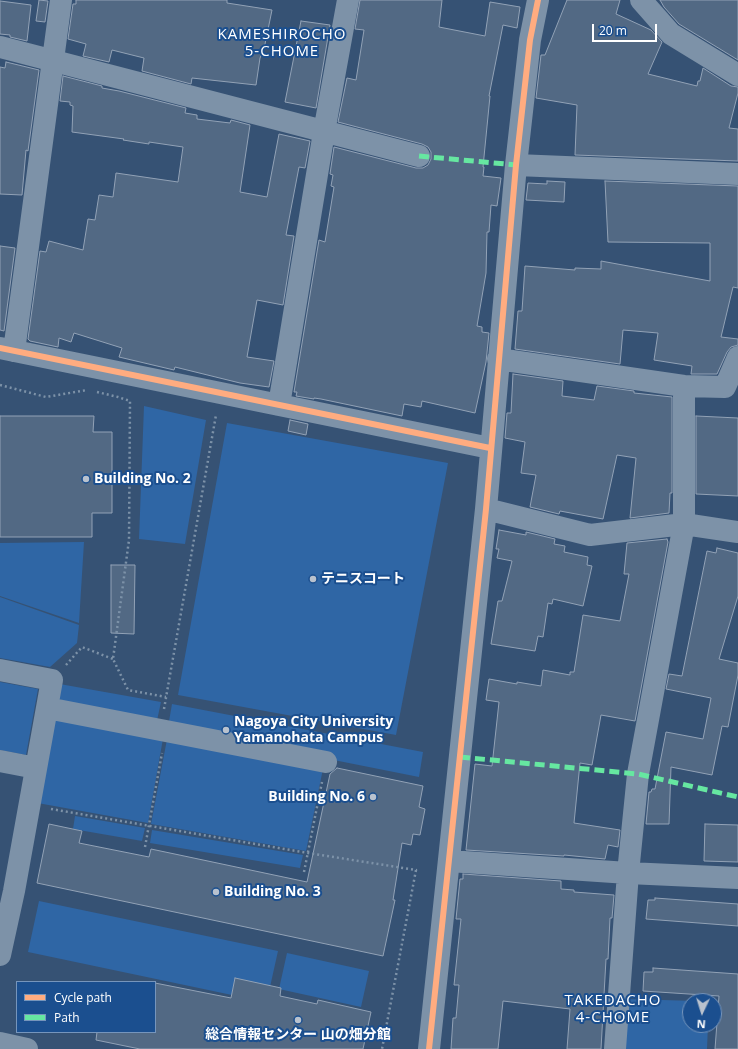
<!DOCTYPE html>
<html>
<head>
<meta charset="utf-8">
<style>
  body { margin:0 }
  #map { position:relative; width:738px; height:1049px; overflow:hidden; background:#365274; font-family:"Open Sans",sans-serif }
  canvas { display:block }
  .legend { position:absolute; left:16px; top:981px; width:140px; height:52px; box-sizing:border-box; background:#1b4f8f; border:1px solid #7695bc; margin:0; padding:5px 7px; list-style:none; font-size:12px; color:#fff }
  .legend li { display:flex; align-items:center; gap:8px; height:20px }
  .legend b { width:20px; border:1px solid #7695bc }
  .north { position:absolute; left:682px; top:993px; width:40px; height:40px; box-sizing:border-box; background:#1b4f8f; border:1px solid #7695bc; border-radius:50%; rotate:184deg; font-size:11px; font-weight:700; line-height:16px; text-align:center; color:#fff }
  .north::after { content:''; display:block; margin:auto; width:14px; height:18px; background:#b9c2ce; clip-path:polygon(50% 0,100% 100%,50% 72%,0 100%) }
  .scale { position:absolute; left:592px; top:24px; width:65px; height:18px; box-sizing:border-box; border:2px solid #fff; border-top:0; padding-left:5px; font-size:12px; line-height:14px; white-space:nowrap; color:#fff; -webkit-text-stroke:3px #1b4f8f; paint-order:stroke }
</style>
</head>
<body>
<div id="map">
<canvas width="738" height="1049"></canvas>
<ul class="legend">
<li><b style="height:5px;background:#ffac80"></b>Cycle path</li>
<li><b style="height:5px;background:#66e7a1"></b>Path</li>
</ul>
<div class="north">N</div>
<div class="scale">20 m</div>
</div>
<script>
const ctx = document.querySelector('canvas').getContext('2d');
ctx.lineJoin = 'round';
function fillPath(path, color) { ctx.fillStyle = color; ctx.fill(path, 'evenodd'); }
const shape = rows => new Path2D(rows.map(r => 'M' + r).join(''));
function trace(path, color, width, dash) { ctx.strokeStyle = color; ctx.lineWidth = width; ctx.lineCap = dash ? 'butt' : 'round'; ctx.setLineDash(dash || []); ctx.stroke(path); }
function label(font, color, halo, rows, align = 'center') {
  ctx.font = font + ' "Open Sans","Noto Sans JP",sans-serif'; ctx.lineWidth = 4; ctx.setLineDash([]); ctx.textBaseline = 'middle'; ctx.strokeStyle = halo; ctx.fillStyle = color; for (const [text, x, y, turn = 0] of rows) {
    ctx.save(); ctx.translate(x, y); ctx.rotate((+turn || 0) * Math.PI / 180); ctx.textAlign = isNaN(turn) ? turn : align; if (halo) ctx.strokeText(text, 0, 0); ctx.fillText(text, 0, 0); ctx.restore();
  }
}
fillPath(shape([
  [144,406,206,420,185,544,139,539],
  [227,423,448,463,396,735,178,695],
  [84,542,79,623,0,596,0,543],
  [0,597,79,625,77,643,50,667,0,658],
  [0,682,38,689,26,755,0,750],
  [54,683,161,702,156,725,50,706],
  [172,704,423,752,419,777,168,727],
  [49,712,164,733,148,823,32,802],
  [168,734,324,764,306,851,151,824],
  [75,816,145,828,142,841,73,829],
  [152,830,303,855,300,868,150,843],
  [39,901,278,951,270,987,232,995,28,952],
  [287,953,369,971,361,1007,279,989],
  [627,999,697,1001,690,1001,690,1025,708,1025,707,1049,624,1049]
]), '#2f66a5');
const building = shape([
  [39,0,48,1,45,22,36,21,39,0],
  [76,0,227,0,227,3,272,10,264,49,260,58,256,85,192,78,191,84,142,71,144,58,112,50,109,62,83,56,86,44,68,39,73,4,76,4,76,0],
  [360,0,442,0,439,27,485,36,490,2,520,7,517,28,503,25,489,96,490,96,483,167,484,167,483,176,501,178,497,206,491,205,489,232,487,232,486,273,477,326,482,327,482,332,489,333,486,362,475,413,422,401,421,407,404,404,402,416,321,399,314,398,314,399,296,396,297,392,294,392,319,240,325,242,334,187,331,186,333,175,330,174,334,147,416,168,423,168,428,165,431,159,431,152,428,147,422,144,338,122,347,78,356,80,364,30,355,29,360,0],
  [567,0,620,0,616,14,651,30,662,42,648,74,697,86,698,81,700,81,703,68,731,86,738,87,738,93,729,128,738,129,738,161,575,155,577,105,536,98,541,55,545,55,567,0],
  [660,0,738,0,738,60,679,24,664,7,660,0],
  [0,1,31,5,27,41,10,37,10,35,0,34,0,1],
  [301,21,330,25,316,108,285,102,301,21],
  [6,62,39,70,28,151,26,150,22,195,0,194,0,67,5,68,6,62],
  [63,76,102,86,102,88,119,91,186,108,185,113,197,115,197,119,230,123,231,120,250,125,240,192,267,197,279,134,310,141,305,168,299,167,286,235,294,236,283,305,257,300,247,357,274,361,269,387,240,383,175,367,174,370,119,357,122,348,74,333,71,342,59,338,58,347,30,341,28,339,40,251,46,252,49,241,83,250,88,219,95,220,99,195,113,197,116,173,178,182,183,147,149,142,149,144,123,140,124,139,72,132,73,106,70,105,70,102,60,101,63,76],
  [547,181,565,182,564,202,526,200,528,183,547,184,547,181],
  [605,181,738,186,738,288,733,287,721,337,738,339,738,345,731,347,727,352,717,374,691,374,692,366,654,360,658,333,623,330,620,364,515,349,518,311,522,311,525,266,575,270,575,268,601,269,601,261,710,281,710,243,608,242,605,181],
  [0,246,15,248,4,331,0,330,0,246],
  [513,374,563,381,562,396,594,400,597,386,634,391,634,393,672,397,672,493,670,493,669,513,630,518,636,458,617,455,603,519,560,511,559,514,530,507,536,475,521,473,525,442,505,438,507,413,511,413,513,374],
  [0,416,94,416,93,432,112,432,112,513,92,513,92,537,0,537,0,416],
  [696,416,738,418,738,496,696,494,696,416],
  [290,420,308,424,306,435,288,431,290,420],
  [499,530,526,535,526,532,555,539,554,544,565,546,564,552,588,557,587,565,592,566,583,606,553,599,552,604,548,603,543,637,538,636,535,651,491,644,498,601,502,601,512,561,497,558,499,549,496,549,499,530],
  [667,539,668,542,635,721,601,715,592,765,580,763,574,823,620,830,618,847,608,845,605,859,564,855,564,856,466,850,475,764,492,766,499,702,486,700,489,679,517,684,517,682,541,686,543,670,570,675,570,672,574,672,583,615,620,621,629,574,624,574,627,543,667,539],
  [717,548,738,553,738,596,719,659,738,663,738,675,728,727,722,726,712,775,671,767,669,824,646,824,649,792,651,792,652,789,655,789,666,732,703,739,711,698,666,689,669,674,682,676,707,551,716,553,717,548],
  [111,565,135,565,134,634,111,633,111,565],
  [337,768,423,786,419,807,425,809,420,835,413,834,411,845,402,843,393,900,395,900,383,956,37,883,49,824,82,831,79,843,149,857,151,849,307,882,330,774,337,768],
  [705,824,738,825,738,862,704,861,705,824],
  [463,874,561,881,561,889,574,890,574,892,614,895,612,918,610,918,608,959,606,959,601,1049,567,1049,570,1009,503,1001,498,1049,451,1049,453,1018,456,1018,459,985,454,985,461,919,456,919,460,879,463,879,463,874],
  [655,898,738,904,738,926,646,919,648,900,655,900,655,898],
  [653,968,738,974,738,1049,715,1049,719,996,643,991,644,972,653,972,653,968],
  [235,978,281,988,280,996,317,1004,318,1000,371,1012,363,1049,140,1049,96,1040,97,1032,155,1032,155,983,231,998,235,978]
]);
fillPath(building, '#526984');
trace(building, '#92a2b6', 1);
trace(shape([
  [0,385,46,397,87,390],
  [97,392,118,397,130,401,129,540,113,659,128,690,166,697],
  [66,665,82,647,113,659],
  [164,709,216,415],
  [51,809,308,853,416,870,382,1049],
  [145,847,162,753],
  [304,872,322,782]
]), '#7d92a8', 2.5, [2, 3]);
trace(shape([
  [641,0,671,34,738,75],
  [0,47,419,156],
  [516,165,738,174],
  [0,348,490,448],
  [14,351,61,0],
  [498,359,684,386,725,387,738,357],
  [279,405,324,132,348,0],
  [486,509,590,535,684,524,738,532],
  [0,670,52,680,14,891,0,955],
  [47,708,326,762],
  [0,761,36,768],
  [449,861,628,873,738,878],
  [0,1043,27,1049],
  [429,1049,486,509,516,165,530,40,538,0],
  [615,1049,628,873,638,774,684,524,684,386]
]), '#7d92a8', 22);
trace(shape([
  [419,156,516,165],
  [460,757,638,774,738,797]
]), '#66e7a1', 5, [10, 5]);
trace(shape([
  [0,348,490,448],
  [429,1049,486,509,516,165,530,40,538,0]
]), '#ffac80', 6);
for (const [x, y, r, color] of [
  [86,479,4,"#b9c2ce"],
  [313,579,4,"#b9c2ce"],
  [226,730,4,"#b9c2ce"],
  [373,797,4,"#b9c2ce"],
  [216,892,4,"#b9c2ce"],
  [298,1020,4,"#b9c2ce"]
]) { const dot = new Path2D(); dot.arc(x, y, r, 0, 2 * Math.PI); ctx.fillStyle = color; ctx.fill(dot); trace(dot, '#1b4f8f', 1.5); }
label('bold 14px', '#fff', '#1b4f8f', [
  ["Building No. 2",94,479],
  ["テニスコート",321,579],
  ["Nagoya City University",234,722],
  ["Yamanohata Campus",234,738],
  ["Building No. 6",365,797,"right"],
  ["Building No. 3",224,892],
  ["総合情報センター 山の畑分館",298,1035,"center"]
], 'left');
ctx.letterSpacing = '1px';
label('15px', '#fff', '#1b4f8f', [
  ["KAMESHIROCHO",282,35],
  ["5-CHOME",282,52],
  ["TAKEDACHO",613,1001],
  ["4-CHOME",613,1018]
]);
ctx.letterSpacing = '0px';
</script>
</body>
</html>
